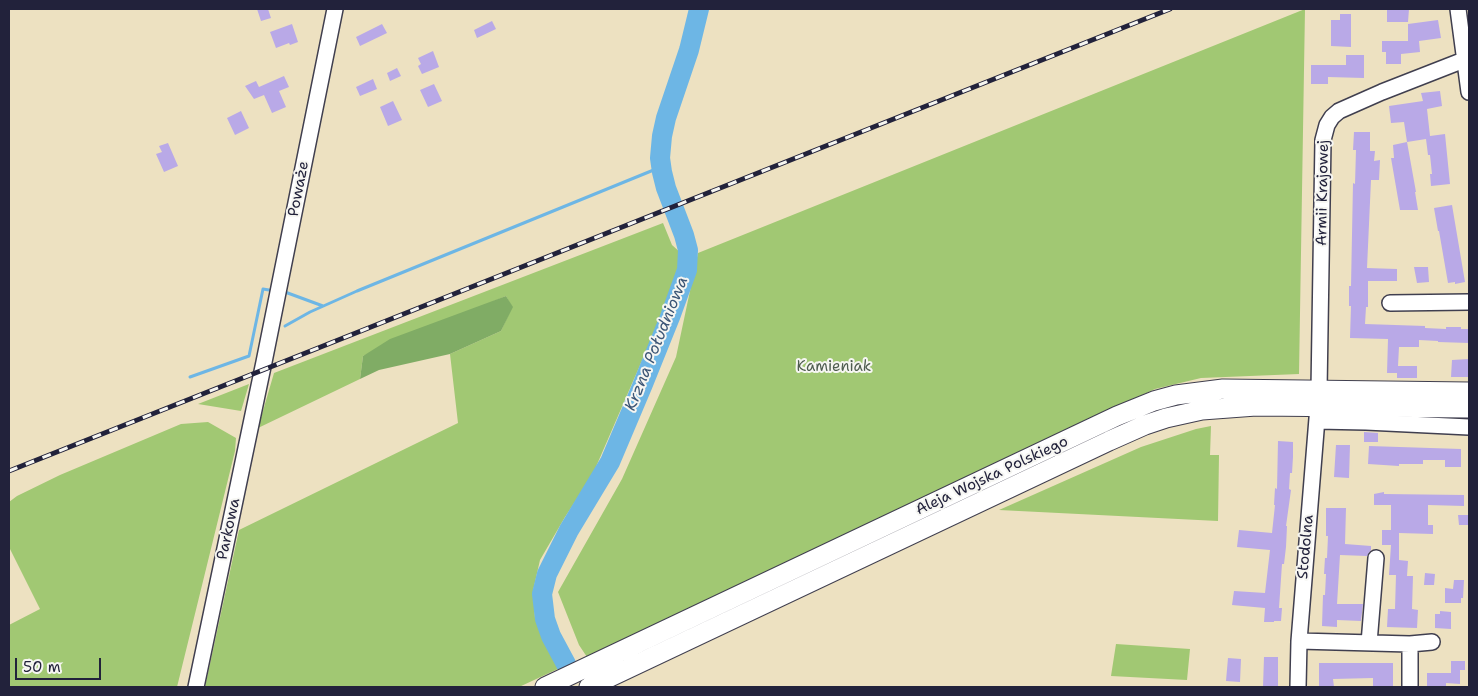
<!DOCTYPE html>
<html>
<head>
<meta charset="utf-8">
<style>
  body { margin:0 }
  #map { position:relative; width:1478px; height:696px; overflow:hidden; background:#ede1c1; font-family:"Shantell Sans",sans-serif }
  canvas { display:block }
  .frame { position:absolute; inset:0; border:10px solid #22223b; pointer-events:none }
  .scale { position:absolute; left:15px; top:658px; width:86px; height:22px; box-sizing:border-box; border:2px solid #22223b; border-top:0; padding-left:6px; font-size:15px; line-height:18px; white-space:nowrap; color:#22223b; -webkit-text-stroke:4px #f6f6f2; paint-order:stroke }
</style>
</head>
<body>
<div id="map">
<canvas width="1478" height="696"></canvas>
<div class="frame"></div>
<div class="scale">50 m</div>
</div>
<script>
const ctx = document.querySelector('canvas').getContext('2d');
ctx.lineJoin = 'round';
function fillPath(path, color) { ctx.fillStyle = color; ctx.fill(path, 'evenodd'); }
const shape = rows => new Path2D(rows.map(r => 'M' + r).join(''));
function trace(path, color, width, dash) { ctx.strokeStyle = color; ctx.lineWidth = width; ctx.lineCap = dash ? 'butt' : 'round'; ctx.setLineDash(dash || []); ctx.stroke(path); }
function label(font, color, halo, rows, align = 'center') {
  ctx.font = font + ' "Shantell Sans",sans-serif'; ctx.lineWidth = 4; ctx.setLineDash([]); ctx.textBaseline = 'middle'; ctx.strokeStyle = halo; ctx.fillStyle = color; for (const [text, x, y, turn = 0] of rows) {
    ctx.save(); ctx.translate(x, y); ctx.rotate((+turn || 0) * Math.PI / 180); ctx.textAlign = isNaN(turn) ? turn : align; if (halo) ctx.strokeText(text, 0, 0); ctx.fillText(text, 0, 0); ctx.restore();
  }
}
fillPath(shape([
  [1305,9,1299,374,1201,378,1155,389,587,657,579,645,558,592,622,479,676,357,698,253],
  [663,223,672,245,682,254,673,289,592,476,565,517,540,560,533,591,535,618,560,668,519,687,205,687,239,530,458,423,450,354,501,331,512,307,506,296,363,356,360,379,258,428,274,373],
  [249,384,241,411,198,404],
  [208,422,236,438,235,451,177,687,9,687,9,625,40,609,9,547,9,502,17,496,60,475,181,424],
  [1211,426,1210,455,1219,455,1218,521,999,510,1141,447,1196,429],
  [1116,644,1190,649,1187,680,1111,676]
]), '#a1c873');
fillPath(shape([
  [506,296,513,307,501,331,450,354,379,370,360,379,363,356,390,339]
]), '#80ac65');
trace(shape([
  [285,292,323,306],
  [285,326,310,312,357,291,661,167],
  [190,377,249,356,263,289,269,290]
]), '#6db6e5', 3);
trace(shape([
  [566,664,551,636,545,619,542,594,547,574,569,530,610,462,643,384,670,317,687,270,688,250,684,235,666,188,662,172,660,158,662,136,666,118,689,50,699,9]
]), '#6db6e5', 20);
fillPath(shape([
  [257,9,268,9,271,18,261,21],
  [1409,9,1408,22,1387,22,1387,10],
  [1340,14,1351,14,1351,47,1331,46,1331,20,1340,20],
  [1438,20,1441,38,1419,41,1420,52,1401,54,1401,64,1386,64,1386,52,1382,52,1382,41,1408,41,1408,24],
  [492,21,496,29,477,38,474,30],
  [292,24,298,42,290,45,289,43,276,48,270,32],
  [382,24,387,33,360,46,356,37],
  [433,51,439,67,422,74,418,66,421,64,418,58],
  [1346,55,1364,55,1364,78,1328,77,1328,84,1311,84,1311,65,1346,65],
  [397,68,401,76,390,81,387,73],
  [284,76,289,87,279,91,286,107,272,113,264,95,254,99,245,86,256,81,259,87],
  [373,79,377,89,360,96,356,87],
  [434,84,442,101,428,107,420,90],
  [1440,91,1442,106,1427,109,1430,136,1445,134,1450,184,1431,186,1430,174,1432,174,1430,155,1428,155,1426,139,1407,142,1404,122,1391,123,1389,106,1423,101,1421,93],
  [393,101,402,120,388,126,380,107],
  [241,111,249,128,235,135,227,118],
  [1354,132,1370,132,1370,151,1375,151,1374,161,1380,160,1379,180,1371,180,1367,268,1397,269,1397,281,1368,281,1368,307,1366,307,1365,324,1425,326,1425,328,1446,329,1446,327,1461,327,1461,329,1469,329,1469,343,1438,342,1438,341,1419,340,1419,347,1399,347,1398,366,1417,366,1417,378,1397,378,1397,373,1387,373,1388,339,1350,338,1351,306,1349,306,1349,286,1351,286,1353,183,1355,184,1356,150,1353,150],
  [1407,142,1416,192,1415,192,1418,210,1400,210,1391,158,1394,158,1393,145],
  [168,143,178,166,164,172,156,154,162,152,159,146],
  [1452,205,1465,282,1455,284,1455,282,1448,283,1439,231,1438,231,1434,208],
  [1414,267,1428,267,1429,282,1417,283],
  [1469,359,1469,377,1451,377,1452,360],
  [1364,432,1378,433,1378,442,1364,442],
  [1278,441,1293,442,1293,457,1292,473,1290,473,1289,489,1291,490,1286,526,1287,526,1286,547,1284,564,1282,564,1279,608,1282,608,1281,621,1274,621,1274,622,1264,622,1265,608,1232,605,1234,591,1265,593,1270,550,1237,547,1239,530,1272,533,1275,505,1274,505,1275,488,1277,489],
  [1336,445,1350,445,1349,478,1334,477],
  [1369,446,1461,449,1461,467,1445,467,1445,460,1423,460,1423,464,1399,464,1399,466,1368,464],
  [1384,492,1384,494,1464,495,1464,506,1428,505,1428,525,1433,525,1433,534,1399,533,1399,560,1408,561,1407,576,1413,576,1412,609,1418,610,1417,628,1387,627,1388,609,1395,609,1396,575,1389,575,1391,545,1382,545,1382,530,1391,530,1391,505,1374,505,1374,494],
  [1326,508,1346,508,1345,544,1371,546,1371,550,1367,556,1340,555,1337,604,1363,604,1361,621,1337,620,1337,627,1322,626,1323,595,1325,595,1326,574,1324,574,1325,558,1327,558,1328,536,1326,536],
  [1458,515,1469,515,1469,525,1459,525],
  [1425,573,1435,574,1434,585,1424,585],
  [1454,580,1464,580,1463,598,1461,598,1461,603,1445,603,1445,588,1453,589],
  [1440,611,1451,612,1451,629,1435,628,1435,614,1440,614],
  [1264,657,1278,657,1278,687,1263,687],
  [1228,658,1241,659,1240,682,1226,681],
  [1451,661,1465,661,1465,670,1460,670,1460,684,1446,683,1446,687,1427,687,1427,673,1451,673],
  [1319,663,1393,663,1393,687,1373,687,1373,678,1333,679,1334,687,1319,687]
]), '#b9a9e7');
const minor = shape([
  [1458,9,1469,92],
  [1390,303,1469,302],
  [1319,390,1323,140,1327,125,1332,117,1339,111,1382,92,1469,58],
  [1317,421,1366,422,1469,427],
  [1299,641,1410,644,1432,642],
  [1369,643,1376,558],
  [196,687,264,362,335,9],
  [1298,687,1299,641,1318,406],
  [1410,687,1410,644]
]);
const major = shape([
  [545,687,1117,416,1154,401,1176,395,1223,389,1469,392],
  [589,687,1109,441,1145,425,1166,418,1202,410,1256,406,1469,408]
]);
trace(minor, '#403f4f', 18);
trace(major, '#403f4f', 21);
trace(minor, '#fff', 15);
trace(major, '#fff', 19);
const rail = shape([
  [9,471,1170,9]
]);
trace(rail, '#22223b', 5);
trace(rail, '#f6f6f2', 3, [9]);
label('15px', '#22223b', '#f6f6f2', [
  ["Poważe",299,189,-79],
  ["Armii Krajowej",1323,193,-89],
  ["Aleja Wojska Polskiego",992,476,-25],
  ["Parkowa",229,529,-78],
  ["Stodolna",1306,547,-85]
]);
label('15px', '#4e5c4f', '#f6f6f2', [
  ["Kamieniak",834,367]
]);
label('italic 16px', '#3c5676', '#f6f6f2', [
  ["Krzna Południowa",657,344,-68]
]);
</script>
</body>
</html>
